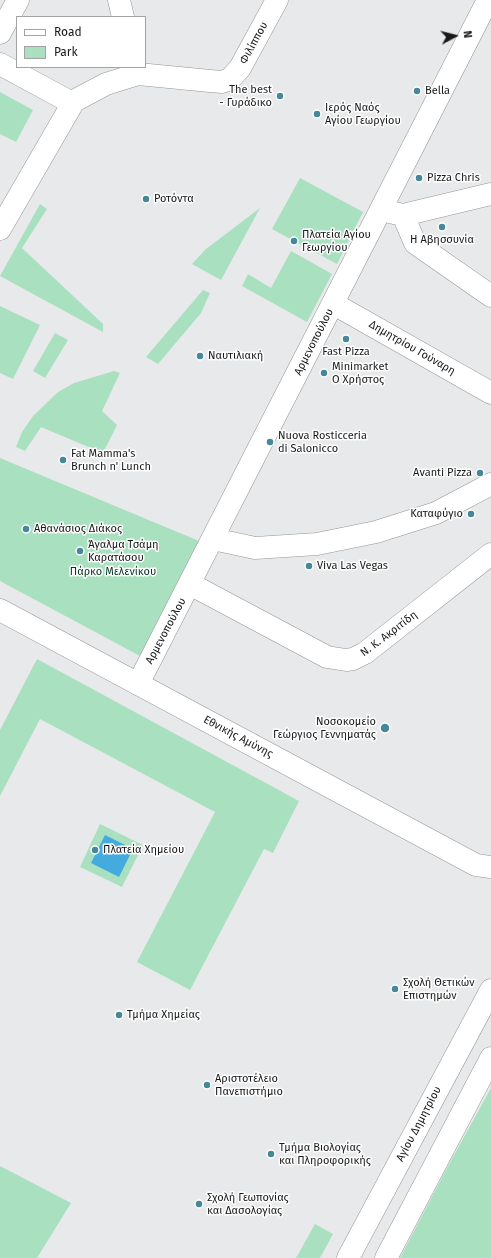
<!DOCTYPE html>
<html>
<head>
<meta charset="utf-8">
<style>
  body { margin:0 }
  #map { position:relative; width:491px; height:1258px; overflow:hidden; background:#e8e9ea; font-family:"Fira Sans",sans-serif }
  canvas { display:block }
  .legend { position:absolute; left:16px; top:16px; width:130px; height:52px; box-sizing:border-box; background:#fff; border:1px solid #a3a3a3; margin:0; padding:5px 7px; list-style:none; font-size:12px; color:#19191a }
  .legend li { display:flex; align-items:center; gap:8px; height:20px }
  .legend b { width:20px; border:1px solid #a3a3a3 }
  .north { position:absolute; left:435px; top:16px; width:40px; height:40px; -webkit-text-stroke:3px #fff; paint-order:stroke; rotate:83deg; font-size:11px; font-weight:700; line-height:16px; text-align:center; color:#19191a }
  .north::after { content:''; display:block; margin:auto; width:14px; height:18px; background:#19191a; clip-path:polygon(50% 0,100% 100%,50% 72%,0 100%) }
</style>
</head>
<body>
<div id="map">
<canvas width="491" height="1258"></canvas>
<ul class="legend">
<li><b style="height:5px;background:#fff"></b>Road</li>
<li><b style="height:11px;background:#a9e0c0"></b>Park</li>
</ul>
<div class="north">N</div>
</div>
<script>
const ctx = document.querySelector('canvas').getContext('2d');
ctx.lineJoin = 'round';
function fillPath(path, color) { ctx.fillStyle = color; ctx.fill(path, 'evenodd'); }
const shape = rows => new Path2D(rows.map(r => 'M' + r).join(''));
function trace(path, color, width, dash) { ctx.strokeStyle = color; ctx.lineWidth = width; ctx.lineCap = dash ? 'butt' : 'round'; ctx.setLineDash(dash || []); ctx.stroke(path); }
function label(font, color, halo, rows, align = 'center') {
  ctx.font = font + ' "Fira Sans",sans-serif'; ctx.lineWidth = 3; ctx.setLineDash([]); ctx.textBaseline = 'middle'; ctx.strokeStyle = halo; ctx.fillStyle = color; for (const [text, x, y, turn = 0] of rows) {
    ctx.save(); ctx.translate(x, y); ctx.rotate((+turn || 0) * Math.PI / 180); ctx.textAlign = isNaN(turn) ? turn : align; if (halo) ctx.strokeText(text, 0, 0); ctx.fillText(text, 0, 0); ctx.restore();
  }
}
fillPath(shape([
  [0,92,33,110,16,142,0,134],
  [300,178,363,212,337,264,272,229],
  [40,204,47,209,22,248,103,324,103,332,0,276],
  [260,208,221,280,192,264,206,249],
  [291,251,332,274,307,322,242,286,248,274,271,288],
  [203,290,210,293,201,313,158,364,146,357],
  [0,306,40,325,13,379,0,373],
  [55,333,68,340,45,378,33,371],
  [114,371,120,373,102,411,117,425,103,453,41,427,25,451,16,447,22,432,33,416,58,392,74,383],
  [0,458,199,541,140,656,0,581],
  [37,659,299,801,273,853,264,849,190,990,137,962,215,812,40,719,0,796,0,730],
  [100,824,143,845,122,887,80,867],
  [491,1088,491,1258,400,1258,447,1168],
  [0,1166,71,1203,37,1258,0,1258],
  [315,1224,333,1234,320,1258,296,1258]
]), '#a9e0c0');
fillPath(shape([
  [105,835,133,849,119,877,91,863]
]), '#44abde');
const minor = shape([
  [119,0,123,17],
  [0,33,18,0],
  [0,64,72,103],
  [390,212,403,215,491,194],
  [403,215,415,243,491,296],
  [0,229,74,101,106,84,138,74,210,81,222,82,230,79,240,68,277,0],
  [334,304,491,393],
  [213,539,255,548,317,544,376,532,436,513,491,484],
  [190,584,327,657,346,660,353,659,365,653,491,554],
  [138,684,488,0]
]);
const major = shape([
  [0,610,476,865,491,867],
  [348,1258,491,990],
  [386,1258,491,1058]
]);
trace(minor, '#949597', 23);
trace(major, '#949597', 23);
trace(minor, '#fff', 22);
trace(major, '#fff', 22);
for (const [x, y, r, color] of [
  [417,91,4,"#468899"],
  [280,96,4,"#468899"],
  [317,114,4,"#468899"],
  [419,178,4,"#468899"],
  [146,199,4,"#468899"],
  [442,227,4,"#468899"],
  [294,241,4,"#468899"],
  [346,339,4,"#468899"],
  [200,356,4,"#468899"],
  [324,373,4,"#468899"],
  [270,442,4,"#468899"],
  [63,460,4,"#468899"],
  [480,473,4,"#468899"],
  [471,514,4,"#468899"],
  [26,529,4,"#468899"],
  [80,551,4,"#468899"],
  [309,566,4,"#468899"],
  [385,728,5,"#468899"],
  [95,850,4,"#468899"],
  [395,989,4,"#468899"],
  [119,1015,4,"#468899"],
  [207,1085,4,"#468899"],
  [271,1154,4,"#468899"],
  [199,1204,4,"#468899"]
]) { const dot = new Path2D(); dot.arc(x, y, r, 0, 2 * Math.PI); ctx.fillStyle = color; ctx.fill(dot); trace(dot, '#fff', 1.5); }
label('11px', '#19191a', '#fff', [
  ["Φιλίππου",254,43,-61],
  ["Αρμενοπούλου",314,342,-63],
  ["Δημητρίου Γούναρη",412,348,30],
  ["Αρμενοπούλου",166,631,-62],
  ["Ν. Κ. Ακριτίδη",389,634,-37],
  ["Εθνικής Αμύνης",238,737,28],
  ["Αγίου Δημητρίου",419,1124,-62]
]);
label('11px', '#19191a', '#fff', [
  ["The best",272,90,"right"],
  ["- Γυράδικο",272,103,"right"],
  ["Bella",425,91],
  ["Ιερός Ναός",325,108],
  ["Αγίου Γεωργίου",325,121],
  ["Pizza Chris",427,178],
  ["Ροτόντα",154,199],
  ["Πλατεία Αγίου",302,235],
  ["Γεωργίου",302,248],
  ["Η Αβησσυνία",442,240,"center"],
  ["Fast Pizza",346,352,"center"],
  ["Ναυτιλιακή",208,356],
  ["Minimarket",332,367],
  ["Ο Χρήστος",332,380],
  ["Nuova Rosticceria",278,436],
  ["di Salonicco",278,449],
  ["Fat Mamma's",71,454],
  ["Brunch n' Lunch",71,467],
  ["Avanti Pizza",472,473,"right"],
  ["Καταφύγιο",463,514,"right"],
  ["Αθανάσιος Διάκος",34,529],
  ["Άγαλμα Τσάμη",88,545],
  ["Καρατάσου",88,558],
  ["Viva Las Vegas",317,566],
  ["Νοσοκομείο",376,722,"right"],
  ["Γεώργιος Γεννηματάς",376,735,"right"],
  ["Πλατεία Χημείου",103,850],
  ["Σχολή Θετικών",403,983],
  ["Επιστημών",403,996],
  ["Τμήμα Χημείας",127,1015],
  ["Αριστοτέλειο",215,1079],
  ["Πανεπιστήμιο",215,1092],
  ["Τμήμα Βιολογίας",279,1148],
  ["και Πληροφορικής",279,1161],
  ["Σχολή Γεωπονίας",207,1198],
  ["και Δασολογίας",207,1211]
], 'left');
label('11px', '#07331f', '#fff', [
  ["Πάρκο Μελενίκου",113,572]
]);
</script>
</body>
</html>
